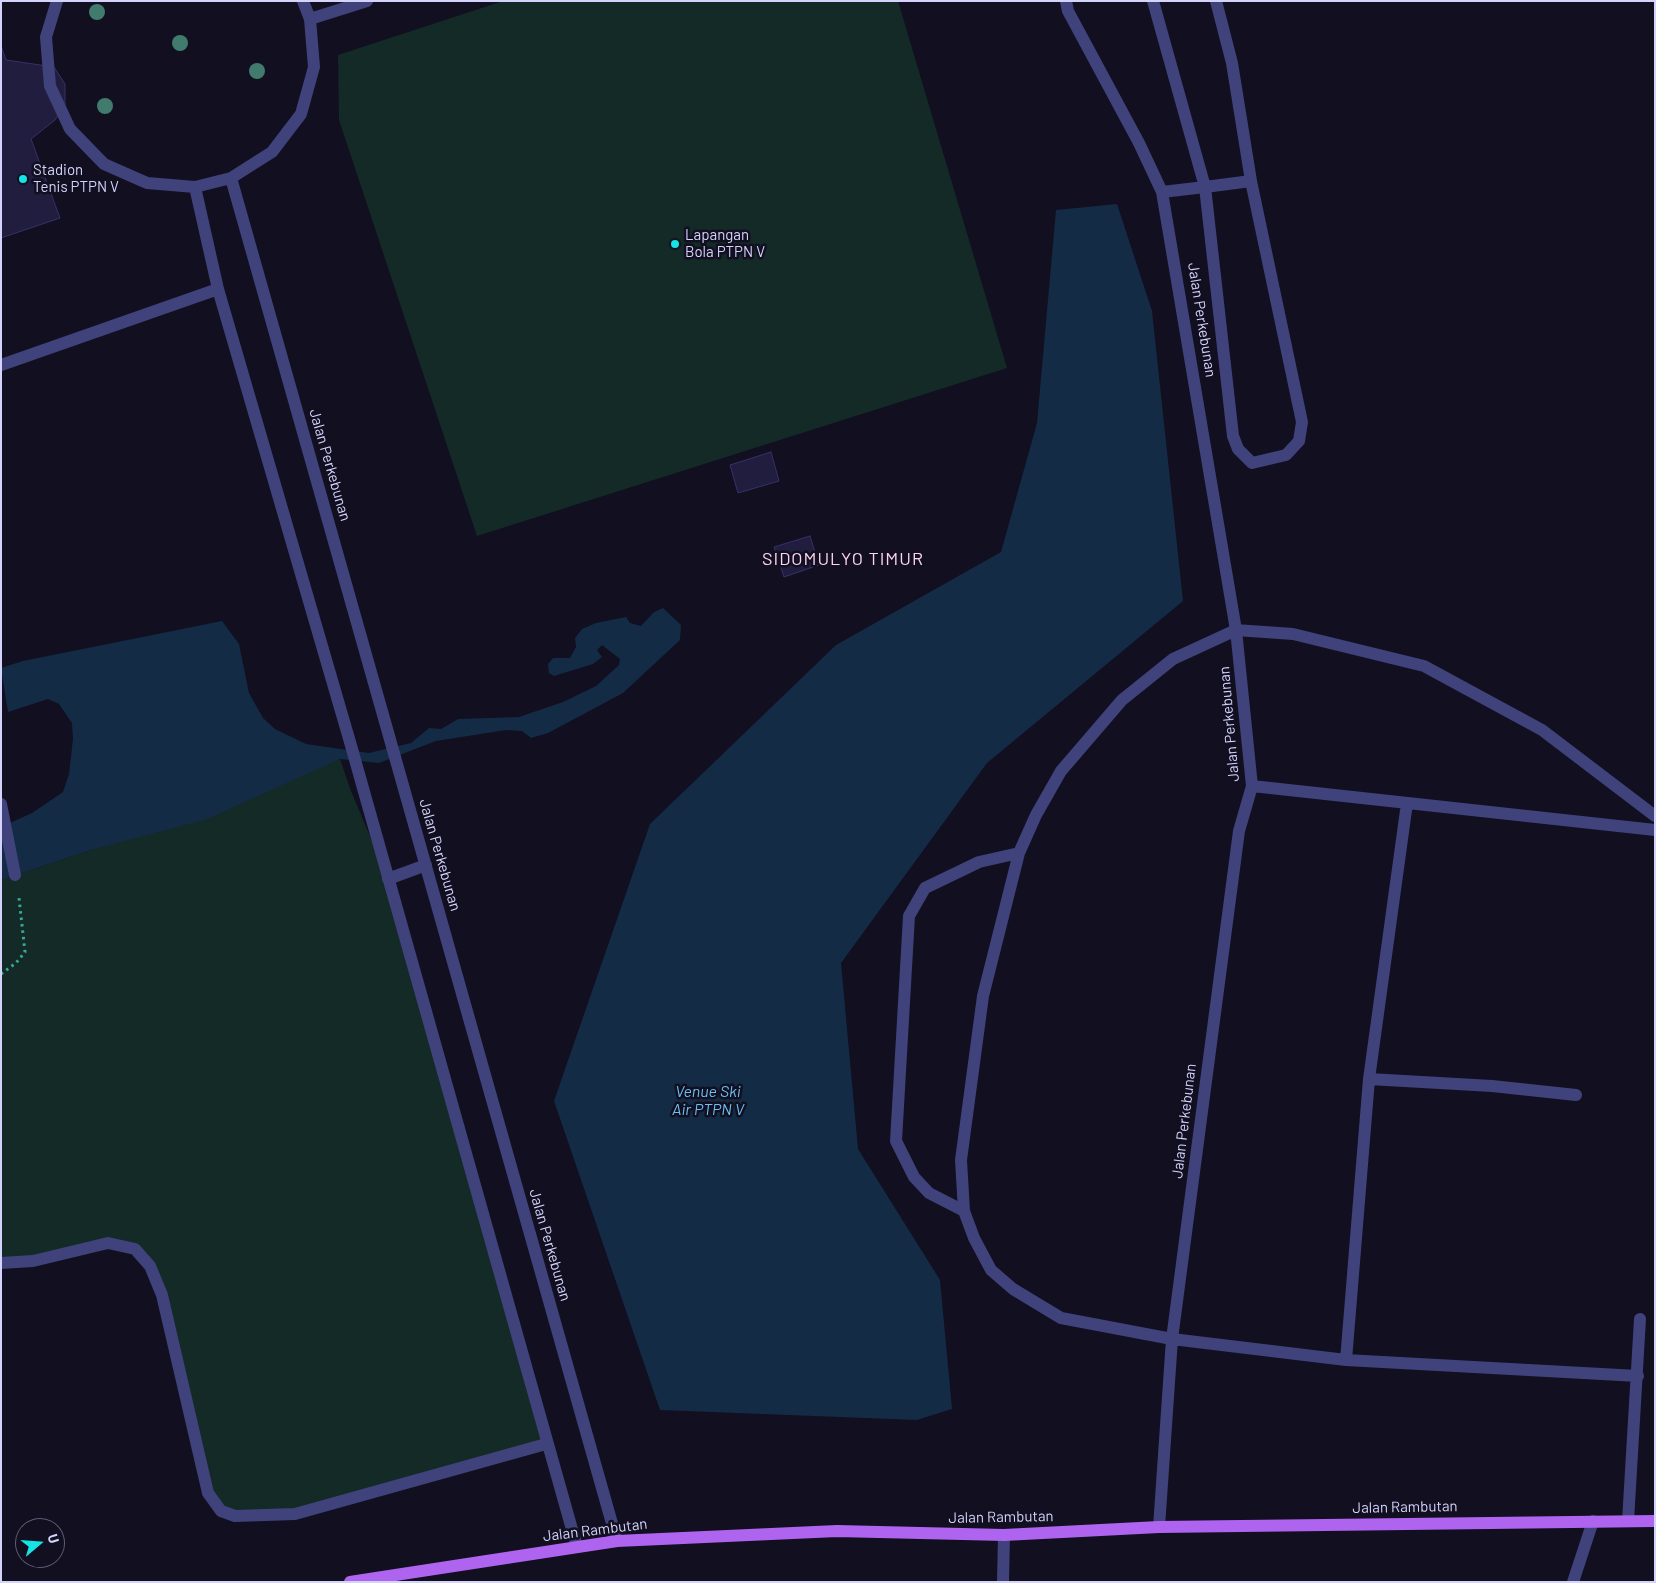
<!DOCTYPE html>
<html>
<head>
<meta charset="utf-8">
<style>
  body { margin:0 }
  #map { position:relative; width:1656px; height:1583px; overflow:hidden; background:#110f20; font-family:Barlow,sans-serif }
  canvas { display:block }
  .frame { position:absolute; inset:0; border:2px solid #d4d3fb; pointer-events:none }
  .north { position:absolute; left:15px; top:1518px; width:50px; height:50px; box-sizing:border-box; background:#110f20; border:1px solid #5f5d78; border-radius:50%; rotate:72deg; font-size:14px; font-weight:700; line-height:20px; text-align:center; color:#d4d3fb }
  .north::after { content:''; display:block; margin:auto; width:18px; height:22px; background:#16e3e4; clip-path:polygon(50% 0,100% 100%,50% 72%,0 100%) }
</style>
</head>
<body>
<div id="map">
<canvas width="1656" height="1583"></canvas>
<div class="frame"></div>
<div class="north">U</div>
</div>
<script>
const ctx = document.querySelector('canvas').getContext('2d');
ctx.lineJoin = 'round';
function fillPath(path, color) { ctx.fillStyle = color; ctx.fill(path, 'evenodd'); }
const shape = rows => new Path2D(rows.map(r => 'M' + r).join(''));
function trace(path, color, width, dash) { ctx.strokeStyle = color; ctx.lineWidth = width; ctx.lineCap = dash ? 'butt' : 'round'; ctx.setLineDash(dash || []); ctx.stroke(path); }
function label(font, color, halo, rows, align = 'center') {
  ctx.font = font + ' Barlow,sans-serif'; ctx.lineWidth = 5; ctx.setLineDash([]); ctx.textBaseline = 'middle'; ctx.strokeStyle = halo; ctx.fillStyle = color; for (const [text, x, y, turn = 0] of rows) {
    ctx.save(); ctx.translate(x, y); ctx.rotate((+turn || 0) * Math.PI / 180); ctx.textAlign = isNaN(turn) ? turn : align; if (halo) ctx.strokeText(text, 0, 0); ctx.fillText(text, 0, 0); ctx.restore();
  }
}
fillPath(shape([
  [503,1,898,1,1007,368,477,536,339,120,338,55],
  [340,759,351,791,388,879,546,1444,295,1514,235,1516,208,1493,162,1295,135,1249,108,1243,1,1263,1,880,91,850]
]), '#132a27');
fillPath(shape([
  [1117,204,1152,311,1183,601,987,763,841,963,858,1149,940,1280,952,1409,917,1420,660,1410,554,1101,650,824,836,645,1001,552,1037,423,1056,210],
  [663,608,681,625,680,640,623,693,548,733,531,738,522,731,506,730,436,741,379,763,340,759,207,819,91,850,1,880,1,827,32,813,63,792,69,774,73,739,72,723,59,704,48,699,8,712,1,668,23,661,222,621,239,644,249,693,263,718,275,729,306,744,369,753,411,743,429,728,441,729,458,719,519,717,563,702,596,686,619,665,620,659,602,645,597,650,602,657,593,664,554,676,549,673,548,664,553,658,570,658,576,647,575,638,582,629,596,623,626,617,630,623,641,626,654,612]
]), '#142b46');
const building = shape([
  [1,46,6,60,54,67,65,84,65,105,55,120,31,139,60,218,1,238,1,46],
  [771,452,779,481,738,493,730,465,771,452],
  [810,536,819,565,784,577,774,547,810,536]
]);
fillPath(building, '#211d3f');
trace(building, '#373169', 1);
trace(shape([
  [1,974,16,963,25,952,19,898]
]), '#39a897', 3, [2.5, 4]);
trace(shape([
  [57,1,46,37,50,86,70,129,104,164,147,183,195,187,231,178,272,152,301,114,314,67,310,19,303,1],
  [1066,1,1068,11,1139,143,1162,192,1236,630,1252,786,1239,831,1172,1339,1159,1527],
  [1153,1,1205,187,1233,436,1238,449,1252,463,1286,455,1299,441,1302,422,1251,181,1205,187,1162,192],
  [1216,1,1232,63,1251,181],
  [310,19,367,1],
  [231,178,617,1541],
  [195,187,218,289,350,742,577,1547],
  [1,365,218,289],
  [1252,786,1655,830],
  [1,804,15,875],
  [388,879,426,865],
  [1369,1079,1407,803],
  [964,1211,929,1193,914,1177,896,1141,909,916,925,888,979,862,1019,853],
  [1,1263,33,1261,108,1243,135,1249,150,1266,162,1295,208,1493,221,1511,235,1516,295,1514,546,1444],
  [1346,1360,1369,1079,1492,1086,1576,1095],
  [1638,1376,1346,1360,1172,1339,1061,1318,1013,1289,991,1270,974,1238,964,1211,961,1160,983,996,1019,853,1036,815,1061,771,1122,700,1173,659,1236,630,1293,634,1424,666,1542,730,1655,816],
  [1628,1521,1640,1319],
  [1003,1582,1004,1535],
  [1573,1582,1593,1521]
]), '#3f427b', 12);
trace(shape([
  [350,1582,617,1541,837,1531,1004,1535,1159,1527,1655,1521]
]), '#af64f0', 12);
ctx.fillStyle = '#407b6e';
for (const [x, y] of [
  [97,12],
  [180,43],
  [257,71],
  [105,106]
]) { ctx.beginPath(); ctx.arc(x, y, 8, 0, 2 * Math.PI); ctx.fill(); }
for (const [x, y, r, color] of [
  [23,179,5,"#16e3e4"],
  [675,244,5,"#16e3e4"]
]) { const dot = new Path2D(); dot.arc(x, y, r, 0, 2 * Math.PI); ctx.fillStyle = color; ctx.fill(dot); trace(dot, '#110f20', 2); }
label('15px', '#d4d3fb', '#110f20', [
  ["Stadion",33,170],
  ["Tenis PTPN V",33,187],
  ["Lapangan",685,235],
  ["Bola PTPN V",685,252]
], 'left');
label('15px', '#d4d3fb', '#110f20', [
  ["Jalan Perkebunan",1202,320,81],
  ["Jalan Perkebunan",330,465,74],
  ["Jalan Perkebunan",1229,724,-95],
  ["Jalan Perkebunan",440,855,74],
  ["Jalan Perkebunan",1184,1121,-83],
  ["Jalan Perkebunan",550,1245,74],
  ["Jalan Rambutan",1405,1507,-1],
  ["Jalan Rambutan",1001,1517,-1],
  ["Jalan Rambutan",595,1530,-7]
]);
label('italic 16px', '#6bbff1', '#110f20', [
  ["Venue Ski",708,1092],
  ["Air PTPN V",708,1110]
]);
ctx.letterSpacing = '1px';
label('18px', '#fbd5f1', '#110f20', [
  ["SIDOMULYO TIMUR",843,559]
]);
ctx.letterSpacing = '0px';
</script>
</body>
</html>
